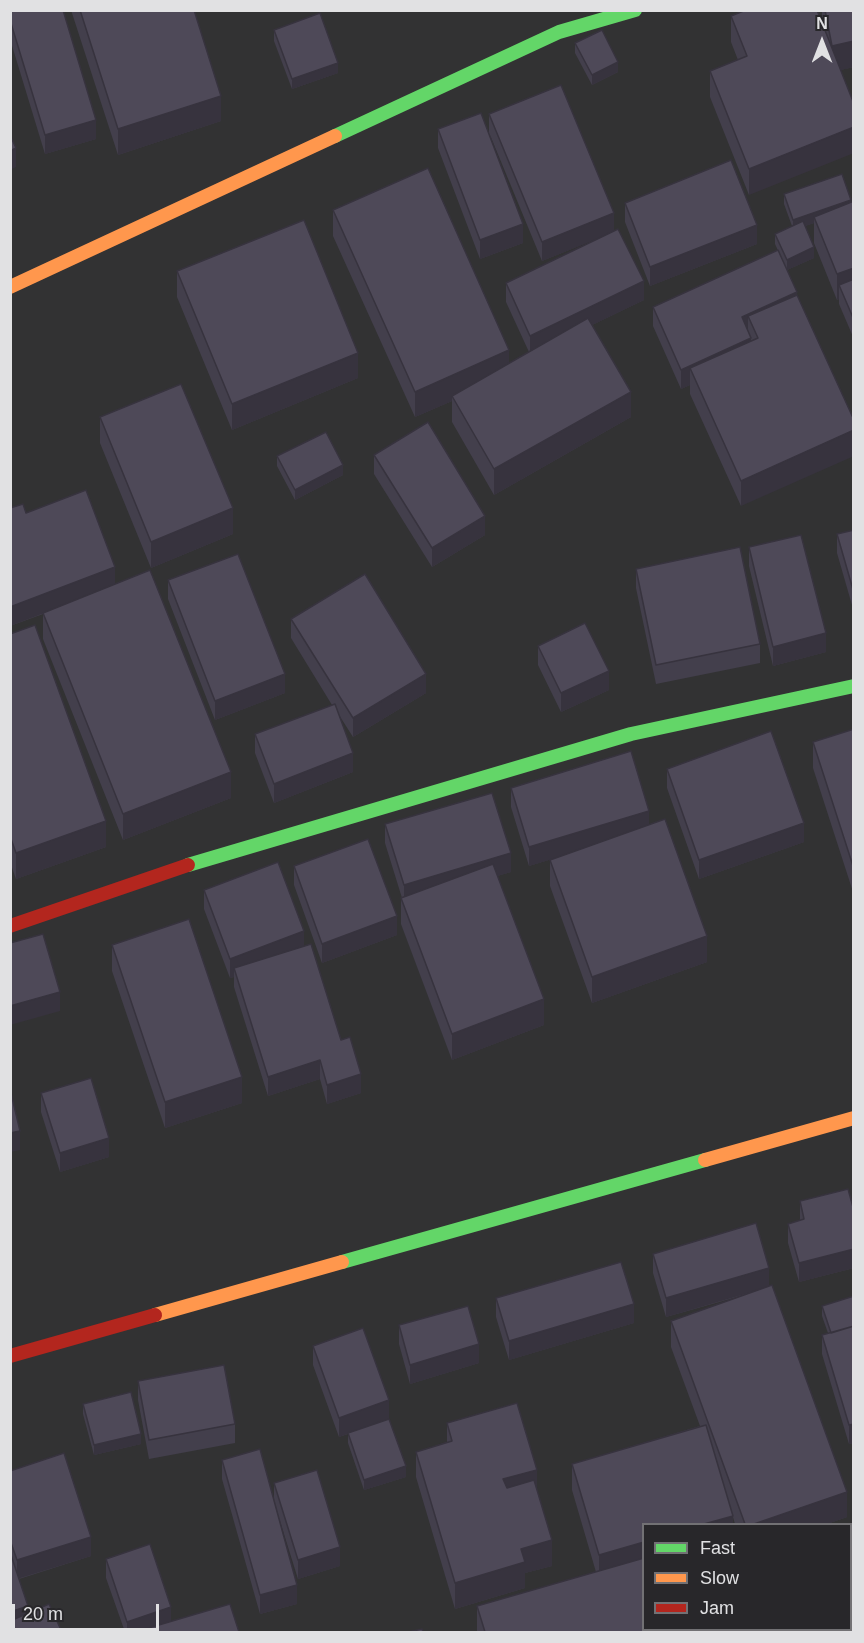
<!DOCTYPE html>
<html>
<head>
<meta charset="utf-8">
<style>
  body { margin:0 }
  #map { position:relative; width:864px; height:1643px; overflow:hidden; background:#323233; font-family:Helvetica,sans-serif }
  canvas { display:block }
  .frame { position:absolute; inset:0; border:12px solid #e1e1e3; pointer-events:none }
  .legend { position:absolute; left:642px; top:1523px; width:210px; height:108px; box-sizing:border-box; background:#28272a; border:2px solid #727174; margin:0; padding:8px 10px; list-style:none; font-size:18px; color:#e1e1e3 }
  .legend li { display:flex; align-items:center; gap:12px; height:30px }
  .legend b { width:30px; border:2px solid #727174 }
  .north { position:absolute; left:792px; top:12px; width:60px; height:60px; -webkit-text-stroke:4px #28272a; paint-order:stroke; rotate:0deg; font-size:16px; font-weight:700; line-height:24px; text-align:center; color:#e1e1e3 }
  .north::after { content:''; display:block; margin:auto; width:21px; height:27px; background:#e1e1e3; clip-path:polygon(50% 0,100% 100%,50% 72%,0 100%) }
  .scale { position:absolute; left:12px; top:1604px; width:147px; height:27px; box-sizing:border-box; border:3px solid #e1e1e3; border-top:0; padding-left:8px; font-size:18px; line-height:21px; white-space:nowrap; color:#e1e1e3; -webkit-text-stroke:4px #28272a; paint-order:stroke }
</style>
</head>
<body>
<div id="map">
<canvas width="864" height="1643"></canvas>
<div class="frame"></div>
<ul class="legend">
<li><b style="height:8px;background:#63d668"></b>Fast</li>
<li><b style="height:8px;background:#ff974d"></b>Slow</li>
<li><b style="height:8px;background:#b3261e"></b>Jam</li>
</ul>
<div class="north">N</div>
<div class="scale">20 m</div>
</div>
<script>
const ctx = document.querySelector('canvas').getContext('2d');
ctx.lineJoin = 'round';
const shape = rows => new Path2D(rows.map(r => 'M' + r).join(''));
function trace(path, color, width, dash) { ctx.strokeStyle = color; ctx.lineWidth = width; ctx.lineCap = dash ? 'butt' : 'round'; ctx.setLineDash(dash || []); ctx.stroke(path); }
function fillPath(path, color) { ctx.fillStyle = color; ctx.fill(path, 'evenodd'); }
trace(shape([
  [335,136,559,32,635,10],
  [188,865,631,734,854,686],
  [342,1262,705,1160]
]), '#63d668', 14);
trace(shape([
  [10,287,335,136],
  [705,1160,854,1118],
  [155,1315,342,1262]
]), '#ff974d', 14);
trace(shape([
  [10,926,188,865],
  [10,1356,155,1315]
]), '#b3261e', 14);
fillPath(shape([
  [10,10,96,139,45,154,10,39],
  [71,10,194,10,221,121,118,155],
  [822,10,854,10,854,67,840,70,749,195,710,97,710,71,738,60,731,42,731,16,823,27,822,20],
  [274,30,338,73,292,89,274,41],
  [575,43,618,72,592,85,575,53],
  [489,114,614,231,644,300,592,325,631,417,494,495,452,422,452,401,415,417,333,236,333,210,509,363,529,352,506,302,506,283,601,237,542,261,490,135,523,243,480,259,438,148,438,129,489,132],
  [784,194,851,202,854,201,854,339,839,304,839,299,837,300,814,243,814,223,805,226,814,258,787,270,741,506,690,394,690,385,681,389,653,326,653,307,782,259,775,244,775,234,792,226,784,204],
  [625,203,757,244,650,286,625,222],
  [177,271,358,378,232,430,177,297],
  [100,417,233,534,151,568,100,443],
  [374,455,485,535,432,567,374,474],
  [277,456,343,475,295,500,277,466],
  [26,513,115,584,231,798,123,840,43,639,43,614,10,626],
  [854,530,854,612,837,553,837,534],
  [749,547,826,652,773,666,749,566],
  [636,569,760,644,760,663,656,684,636,588],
  [168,580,285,693,215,720,168,599],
  [291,619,426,693,353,737,339,715,353,772,274,803,255,753,255,734,332,705,291,638],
  [10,634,106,847,16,879,10,862],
  [538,646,609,690,561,712,538,665],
  [854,729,854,895,813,768,813,742],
  [667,769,804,842,699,879,667,788],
  [511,788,649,825,707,962,592,1003,550,886,550,860,555,858,529,866,511,807],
  [385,824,511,872,497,876,544,1025,452,1060,401,924,401,898,402,898,385,843],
  [294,866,397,935,322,963,294,885],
  [204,890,304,946,361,1093,327,1104,320,1079,268,1096,234,987,234,977,230,978,204,909],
  [112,945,242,1103,165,1128,112,971],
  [41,1093,109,1157,60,1172,41,1112],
  [800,1201,854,1207,854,1268,799,1282,788,1243,788,1224,800,1221],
  [653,1254,769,1286,847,1517,827,1524,735,1524,733,1517,733,1524,644,1524,702,1632,477,1632,477,1606,596,1572,572,1490,572,1464,700,1426,671,1347,671,1321,751,1293,666,1317,653,1273],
  [854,1296,854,1443,849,1444,822,1354,822,1335,828,1333,822,1316,822,1306],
  [496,1298,634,1323,509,1360,496,1317],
  [399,1325,479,1363,410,1384,399,1344],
  [313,1346,389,1419,406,1477,364,1490,348,1443,348,1434,339,1437,313,1365],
  [138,1381,235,1424,235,1443,149,1459,138,1400],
  [83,1404,141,1444,94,1455,83,1414],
  [447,1423,537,1491,552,1566,525,1573,525,1588,455,1609,416,1477,416,1452,447,1442],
  [222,1460,297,1604,260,1614,222,1479],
  [10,1471,91,1556,19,1579,28,1613,10,1632],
  [274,1483,340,1566,298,1579,274,1502],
  [106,1559,171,1622,239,1632,125,1632,106,1578]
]), '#433f4c');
fillPath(shape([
  [854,41,854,67,832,72,832,46],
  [618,62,618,72,592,85,592,75],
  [338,63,338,73,292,89,292,79],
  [221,96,221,121,118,155,118,129],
  [96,120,96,139,45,154,45,135],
  [854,127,854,153,749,195,749,169],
  [16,148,16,167,10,170,10,151],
  [851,200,851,210,814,217,814,223,793,230,793,220],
  [614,213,614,232,542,261,542,242],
  [523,224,523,243,480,259,480,240],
  [757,225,757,244,650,286,650,267],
  [814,247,814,258,787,270,787,260],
  [854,268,854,293,839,285,839,299,837,300,837,274],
  [644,281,644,300,530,355,530,336],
  [797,292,797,311,748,316,748,333,742,317],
  [751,338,751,357,690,368,690,385,681,389,681,370],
  [509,350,509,376,452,396,452,401,415,417,415,392],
  [358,353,358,378,232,430,232,404],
  [631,392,631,417,494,495,494,469],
  [854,430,854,456,741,506,741,481],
  [343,465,343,475,295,500,295,490],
  [233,508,233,534,151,568,151,542],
  [485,516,485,535,432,567,432,548],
  [115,567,115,586,10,626,10,607],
  [826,633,826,652,773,666,773,647],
  [609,671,609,690,561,712,561,693],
  [285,674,285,693,215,720,215,701],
  [426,674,426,693,353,737,353,718],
  [353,753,353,772,274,803,274,784],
  [231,772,231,798,123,840,123,814],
  [649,811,649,830,529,866,529,847],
  [106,821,106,847,16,879,16,853],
  [804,823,804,842,699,879,699,860],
  [511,853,511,872,404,904,404,885],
  [397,916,397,935,322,963,322,944],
  [304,931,304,950,234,968,234,977,230,978,230,959],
  [707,936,707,962,592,1003,592,977],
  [60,992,60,1011,10,1025,10,1006],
  [544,999,544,1025,452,1060,452,1034],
  [320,1060,320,1079,268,1096,268,1077],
  [361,1074,361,1093,327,1104,327,1085],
  [242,1077,242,1103,165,1128,165,1102],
  [20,1131,20,1150,10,1152,10,1133],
  [109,1138,109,1157,60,1172,60,1153],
  [854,1249,854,1268,799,1282,799,1263],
  [769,1268,769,1287,666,1317,666,1298],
  [634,1304,634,1323,509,1360,509,1341],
  [479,1344,479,1363,410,1384,410,1365],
  [389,1400,389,1419,339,1437,339,1418],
  [854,1424,854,1443,849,1444,849,1425],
  [141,1434,141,1444,94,1455,94,1445],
  [406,1466,406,1477,364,1490,364,1480],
  [537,1470,537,1495,503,1505,503,1479],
  [847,1492,847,1517,827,1524,754,1524],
  [733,1516,733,1524,704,1524],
  [91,1537,91,1556,17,1579,17,1560],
  [552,1540,552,1566,525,1573,525,1588,455,1609,455,1583,521,1549],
  [644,1542,644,1568,599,1581,599,1555],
  [340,1547,340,1566,298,1579,298,1560],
  [297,1585,297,1604,260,1614,260,1595],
  [28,1606,28,1625,10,1631,10,1612],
  [171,1607,171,1626,152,1632,127,1632,127,1622]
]), '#37333e');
const building = shape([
  [10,10,63,10,96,120,45,135,10,20,10,10],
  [80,10,194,10,221,96,118,129,80,10],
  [746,10,817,10,854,104,854,127,749,169,710,71,747,56,731,16,746,10],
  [825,10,854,10,854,41,832,46,825,10],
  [320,13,338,63,292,79,274,30,320,13],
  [602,30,618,62,592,75,575,43,602,30],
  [561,85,614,213,542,242,489,114,561,85],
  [481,113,523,224,480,240,438,129,481,113],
  [10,135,16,148,10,151,10,135],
  [731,160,757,225,650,267,625,203,731,160],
  [428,168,509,350,415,392,333,210,428,168],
  [842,174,851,200,793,220,784,194,842,174],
  [854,201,854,268,837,274,814,217,854,201],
  [304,220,358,353,232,404,177,271,304,220],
  [803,221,814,247,787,260,775,234,803,221],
  [618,229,644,281,530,336,506,283,618,229],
  [778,250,797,292,742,317,751,338,681,370,653,307,778,250],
  [854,279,854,320,839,285,854,279],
  [797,295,854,420,854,430,741,481,690,368,758,338,748,316,797,295],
  [588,318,631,392,494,469,452,396,588,318],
  [181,384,233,508,151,542,100,417,181,384],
  [428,422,485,516,432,548,374,455,428,422],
  [326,432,343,465,295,490,277,456,326,432],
  [86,490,115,567,10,607,10,508,23,504,26,513,86,490],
  [854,530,854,593,837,534,854,530],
  [801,535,826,633,773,647,749,547,801,535],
  [740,547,760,644,656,665,636,569,740,547],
  [238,554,285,674,215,701,168,580,238,554],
  [150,570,231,772,123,814,43,613,150,570],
  [365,574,426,674,353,718,291,619,365,574],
  [585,623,609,671,561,693,538,646,585,623],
  [35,625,106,821,16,853,10,836,10,634,35,625],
  [335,704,353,753,274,784,255,734,335,704],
  [854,729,854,869,813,742,854,729],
  [771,731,804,823,699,860,667,769,771,731],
  [631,751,649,811,529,847,511,788,631,751],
  [492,793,511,853,404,885,385,824,492,793],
  [665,819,707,936,592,977,550,860,665,819],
  [368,839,397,916,322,944,294,866,368,839],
  [278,862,304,931,230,959,204,890,278,862],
  [493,864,544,999,452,1034,401,898,493,864],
  [189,919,242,1077,165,1102,112,945,189,919],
  [43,934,60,992,10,1006,10,943,43,934],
  [311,944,341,1040,350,1037,361,1074,327,1085,320,1060,268,1077,234,968,311,944],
  [91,1078,109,1138,60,1153,41,1093,91,1078],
  [10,1089,20,1131,10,1133,10,1089],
  [848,1189,853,1207,854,1207,854,1249,799,1263,788,1224,804,1219,800,1201,848,1189],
  [756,1223,769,1268,666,1298,653,1254,756,1223],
  [621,1262,634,1304,509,1341,496,1298,621,1262],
  [772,1285,847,1492,754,1524,745,1524,671,1321,772,1285],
  [854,1296,854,1326,831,1333,822,1306,854,1296],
  [468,1306,479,1344,410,1365,399,1325,468,1306],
  [854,1326,854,1424,849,1425,822,1335,854,1326],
  [363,1328,389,1400,339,1418,313,1346,363,1328],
  [224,1365,235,1424,149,1440,138,1381,224,1365],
  [131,1392,141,1434,94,1445,83,1404,131,1392],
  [517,1403,537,1470,503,1479,507,1488,534,1480,552,1540,521,1549,525,1562,455,1583,416,1452,452,1441,447,1423,517,1403],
  [389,1419,406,1466,364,1480,348,1433,389,1419],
  [706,1425,733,1516,704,1524,644,1524,644,1542,599,1555,572,1464,706,1425],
  [260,1449,297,1585,260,1595,222,1460,260,1449],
  [64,1453,91,1537,17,1560,10,1540,10,1471,64,1453],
  [317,1470,340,1547,298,1560,274,1483,317,1470],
  [150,1544,171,1607,127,1622,106,1559,150,1544],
  [10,1552,28,1606,10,1612,10,1552],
  [644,1558,644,1629,701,1629,702,1632,485,1632,477,1606,644,1558],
  [49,1604,62,1632,10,1632,10,1621,49,1604],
  [230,1604,239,1632,135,1632,230,1604],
  [422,1629,423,1632,409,1632,422,1629]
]);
fillPath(building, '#4e4958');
trace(building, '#37333e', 1.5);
</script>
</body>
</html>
